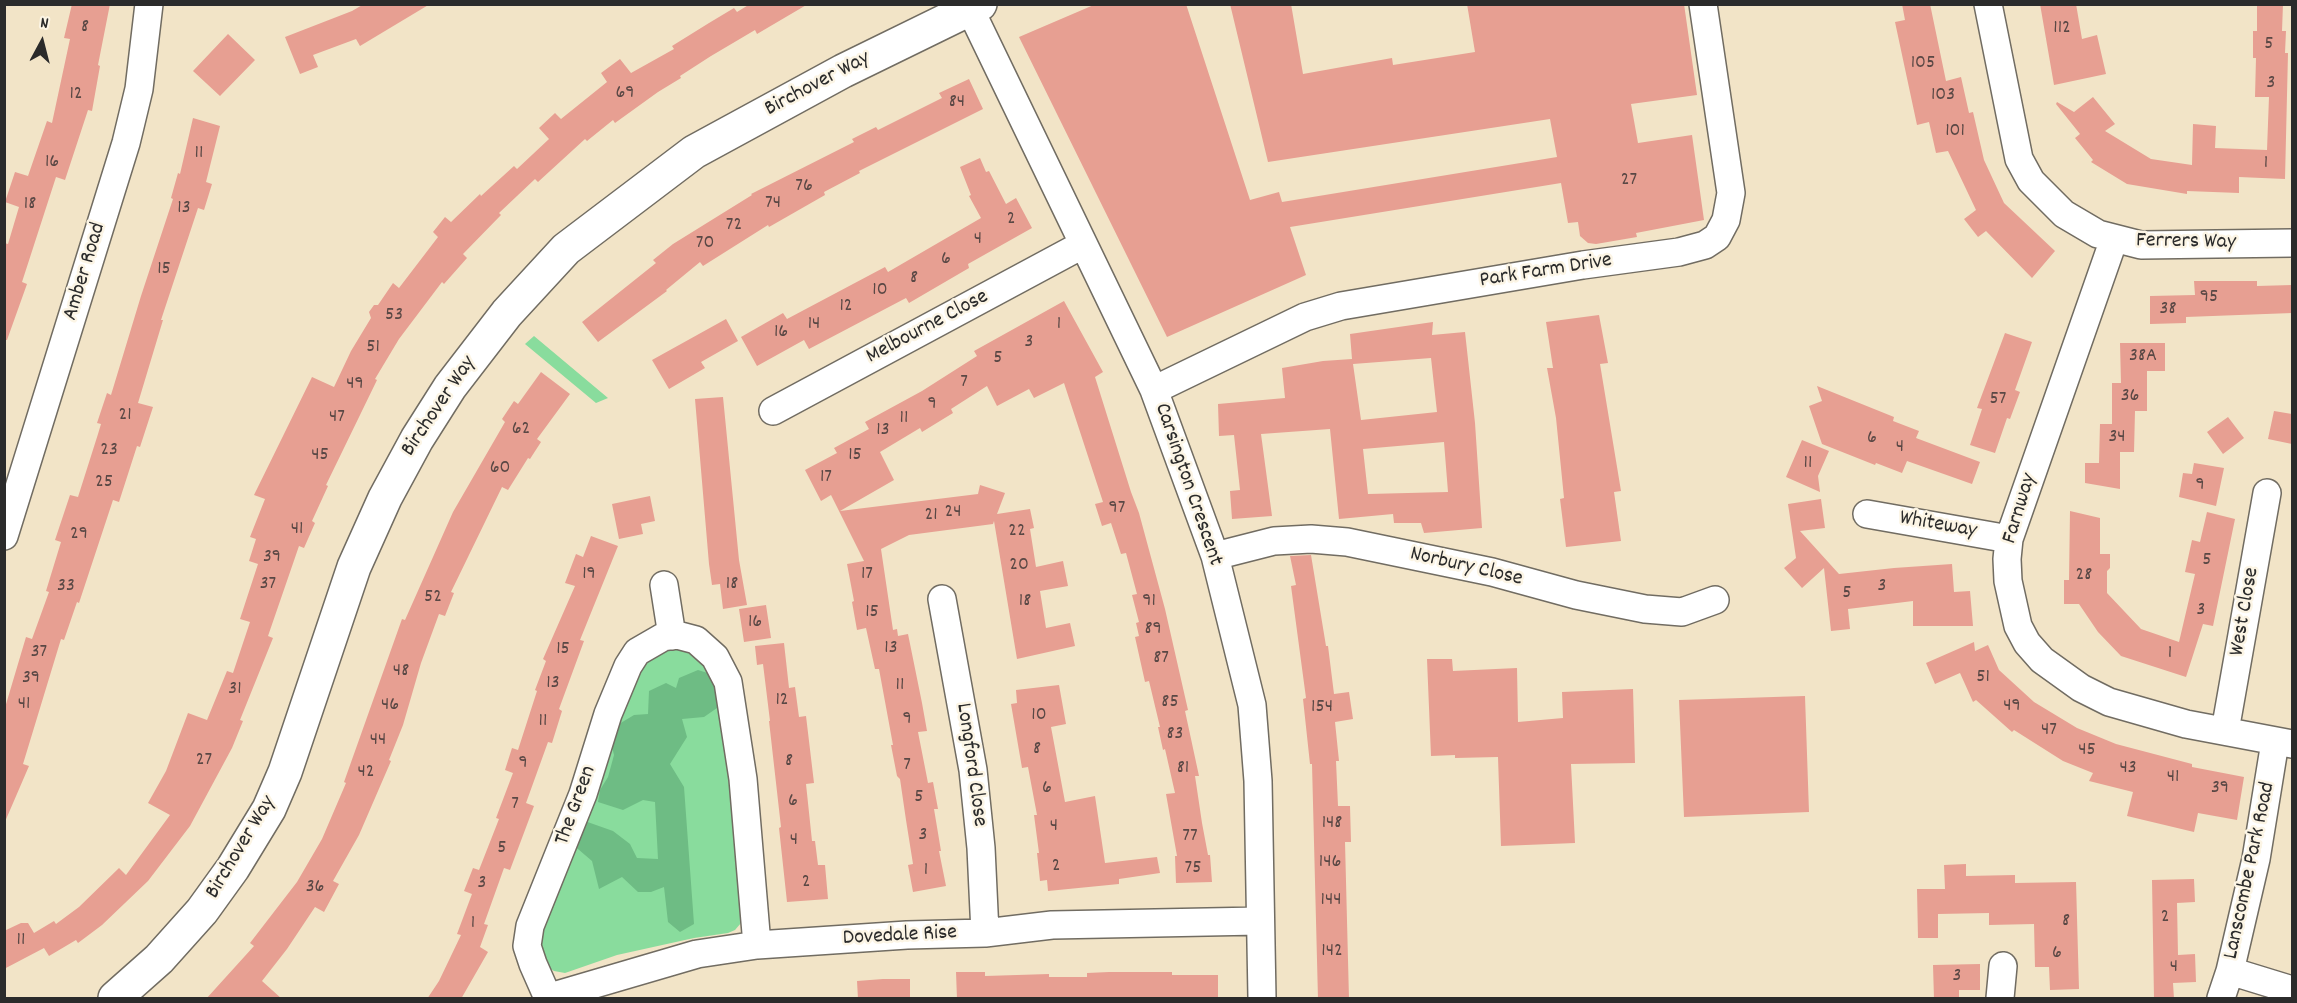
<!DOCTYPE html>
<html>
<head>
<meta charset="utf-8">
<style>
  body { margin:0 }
  #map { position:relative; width:2297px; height:1003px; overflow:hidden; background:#f2e4c7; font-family:Dekko,sans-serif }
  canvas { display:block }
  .frame { position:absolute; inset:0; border:6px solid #2b2b2b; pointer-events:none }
  .north { position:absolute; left:12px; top:12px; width:60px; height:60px; -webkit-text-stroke:4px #fcf5e5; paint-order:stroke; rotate:7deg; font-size:16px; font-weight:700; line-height:24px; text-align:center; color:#2b2b2b }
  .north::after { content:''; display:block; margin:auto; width:21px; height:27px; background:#2b2b2b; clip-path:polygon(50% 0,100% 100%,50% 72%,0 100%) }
</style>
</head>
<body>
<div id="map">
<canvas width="2297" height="1003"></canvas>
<div class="frame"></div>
<div class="north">N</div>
</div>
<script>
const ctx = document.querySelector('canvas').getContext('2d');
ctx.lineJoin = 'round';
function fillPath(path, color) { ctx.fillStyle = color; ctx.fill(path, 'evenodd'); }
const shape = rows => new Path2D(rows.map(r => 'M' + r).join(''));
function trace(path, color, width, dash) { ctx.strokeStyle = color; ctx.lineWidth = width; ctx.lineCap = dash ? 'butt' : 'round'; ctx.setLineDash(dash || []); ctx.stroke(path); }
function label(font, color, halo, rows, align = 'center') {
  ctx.font = font + ' Dekko,sans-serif'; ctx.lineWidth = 5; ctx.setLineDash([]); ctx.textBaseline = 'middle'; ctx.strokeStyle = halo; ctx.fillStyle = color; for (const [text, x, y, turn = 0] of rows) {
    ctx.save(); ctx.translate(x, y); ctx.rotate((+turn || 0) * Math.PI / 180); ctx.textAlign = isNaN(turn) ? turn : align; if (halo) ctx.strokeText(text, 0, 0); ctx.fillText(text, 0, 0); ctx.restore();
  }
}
fillPath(shape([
  [534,336,608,398,596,403,525,344],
  [672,645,690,649,714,675,731,794,742,910,741,923,735,930,728,933,694,938,617,955,565,973,554,971,544,964,538,947,539,933,641,659]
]), '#89dc9d');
fillPath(shape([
  [698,670,714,675,717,708,704,717,682,719,687,737,670,764,684,787,694,924,680,932,668,922,664,887,651,892,638,892,622,877,599,889,592,861,571,843,579,819,613,831,630,844,637,858,658,859,655,802,643,800,623,810,598,802,600,790,608,777,614,755,610,738,614,727,634,715,648,714,649,691,666,683,676,688,679,678]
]), '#6ebc84');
fillPath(shape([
  [72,4,110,4,98,65,100,66,92,111,88,110,65,180,56,177,22,282,27,284,7,340,4,340,4,243,8,244,19,207,5,202,15,172,28,176,47,121,52,123,70,39,64,38],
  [364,4,430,4,360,46,356,39,313,55,318,67,300,74,285,37,352,11],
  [750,4,808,4,757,34,755,30,711,56,680,76,681,78,658,92,615,123,613,120,587,141,585,139,538,182,535,179,499,213,501,215,463,254,467,258,444,284,442,282,399,339,375,379,377,380,326,485,328,486,312,521,315,523,304,548,299,546,268,636,273,638,240,720,243,721,232,748,190,826,148,881,102,925,78,943,76,940,49,956,44,948,4,969,4,931,21,923,28,923,34,933,54,921,56,924,79,907,119,868,126,875,170,815,148,803,166,771,188,713,207,720,227,671,233,673,250,622,240,619,258,564,249,561,256,539,250,537,265,499,254,495,312,377,334,387,351,351,371,318,369,312,374,305,378,305,393,283,399,288,438,237,433,232,445,217,451,222,480,194,481,196,514,166,517,169,549,139,539,128,555,113,561,119,607,82,601,73,620,59,631,73,674,49,672,46,709,23,734,8,737,12],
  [1096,4,1186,4,1250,200,1279,192,1282,202,1557,157,1550,119,1268,162,1230,4,1291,4,1303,74,1392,58,1393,65,1475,52,1467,4,1684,4,1697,95,1631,104,1638,143,1692,135,1704,220,1636,233,1637,237,1596,244,1588,243,1580,236,1578,222,1568,223,1561,183,1290,227,1306,275,1167,337,1019,37],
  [1902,4,1930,4,1946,81,1961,77,1969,113,1973,112,1984,160,2004,203,2055,251,2032,278,1986,231,1978,237,1964,219,1976,210,1948,151,1936,153,1929,122,1917,125,1895,22,1905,20],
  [2040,4,2076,4,2082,39,2097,35,2106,74,2054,85],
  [2257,4,2283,4,2282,31,2286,31,2285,53,2288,53,2285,179,2239,177,2239,193,2187,191,2187,194,2127,184,2091,162,2093,160,2075,138,2080,134,2056,104,2057,102,2074,112,2093,97,2115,124,2105,131,2151,159,2192,165,2193,124,2216,126,2215,148,2267,150,2269,97,2255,97,2256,58,2253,58,2253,31,2257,31],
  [228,34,255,60,220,96,193,71],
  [969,79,983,109,859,171,860,173,824,192,825,195,769,227,768,225,703,266,700,262,666,290,667,291,598,342,582,322,656,263,653,260,673,244,752,195,751,194,854,142,852,139,876,127,878,130,942,98,939,93],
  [193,118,220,126,206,182,212,184,204,210,198,208,161,320,163,320,138,403,153,407,140,447,137,446,119,502,113,500,79,603,77,602,64,640,61,639,23,764,29,766,4,824,4,711,26,637,32,639,49,592,46,591,61,542,55,540,70,495,78,497,98,434,101,424,97,423,107,393,111,395,141,296,173,199,171,198,178,173,180,174],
  [980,158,986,172,989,171,1006,204,1016,198,1032,228,968,264,969,268,909,303,906,298,809,349,804,340,757,366,741,337,783,313,787,319,885,267,888,272,981,218,969,196,971,195,960,167],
  [2194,281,2257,281,2257,286,2292,285,2292,313,2186,317,2186,323,2150,324,2150,296,2195,295],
  [1064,301,1103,372,1095,377,1131,492,1139,513,1165,609,1188,710,1185,711,1199,776,1195,776,1202,823,1208,855,1210,855,1212,882,1176,883,1175,856,1177,856,1166,794,1175,793,1165,749,1163,750,1158,727,1160,727,1149,681,1145,682,1135,637,1139,636,1136,623,1139,622,1132,595,1137,594,1126,553,1121,554,1111,523,1102,526,1095,504,1103,502,1064,383,1034,398,1029,389,997,406,987,386,951,409,953,413,922,432,920,428,880,452,894,480,840,511,978,494,980,485,1005,493,997,514,1030,509,1034,528,1030,529,1036,567,1063,561,1068,586,1040,591,1046,628,1070,623,1075,646,1017,659,994,521,993,524,909,535,881,549,893,630,897,629,898,636,908,634,922,703,927,731,918,732,928,783,933,782,938,809,934,809,941,851,939,851,946,886,913,892,908,865,913,864,906,820,900,779,897,776,891,745,893,745,879,669,875,669,866,628,857,630,852,602,854,601,847,564,864,561,831,495,821,501,805,470,837,453,834,448,869,429,865,422,922,391,977,356,974,351],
  [1599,315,1608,363,1600,364,1621,491,1614,492,1621,541,1566,547,1560,499,1564,498,1556,418,1547,368,1553,368,1546,322],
  [726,319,738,341,701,362,705,368,669,389,652,360],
  [1433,322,1432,335,1465,332,1475,423,1482,528,1424,533,1421,523,1394,523,1393,514,1339,519,1330,429,1261,434,1272,516,1232,519,1230,491,1240,490,1234,435,1219,436,1218,404,1285,398,1282,368,1323,361,1352,359,1350,334],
  [1431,358,1437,412,1361,420,1353,364],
  [1444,442,1448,492,1368,494,1363,449],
  [2005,333,2032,342,2015,390,2020,392,2010,419,2007,418,1995,453,1970,445,1982,409,1977,408],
  [2120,343,2165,343,2165,371,2147,371,2147,411,2135,411,2134,452,2120,452,2120,489,2085,483,2085,463,2099,463,2100,424,2112,424,2112,383,2121,383],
  [541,372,570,394,537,439,541,442,530,459,528,458,508,490,502,487,451,592,454,593,445,616,439,614,421,663,403,725,389,760,391,761,359,835,333,881,339,884,324,912,315,907,287,949,262,981,282,999,206,999,254,946,250,943,297,882,322,839,346,783,344,782,402,619,405,620,453,512,505,422,502,419,514,401,518,404],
  [1817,386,1894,417,1893,421,1919,431,1916,438,1980,462,1972,484,1907,461,1902,473,1876,463,1875,465,1822,444,1809,406,1822,401],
  [723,397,739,560,747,605,723,609,720,584,712,585,709,564,695,399],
  [2274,411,2292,414,2292,444,2268,439],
  [2228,417,2244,438,2223,454,2207,432],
  [1802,440,1829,451,1818,476,1820,492,1786,477],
  [2194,463,2224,468,2216,506,2179,497,2183,473,2192,474],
  [650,496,655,521,641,524,643,534,619,539,612,504],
  [1821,499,1825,528,1800,531,1839,574,1894,568,1952,564,1954,592,1970,591,1973,626,1913,626,1913,601,1848,609,1850,629,1831,631,1824,568,1802,588,1784,568,1796,558,1788,504],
  [2070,511,2100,518,2100,554,2110,554,2110,568,2107,571,2107,593,2141,629,2179,642,2195,574,2185,572,2192,540,2200,542,2207,512,2235,519,2213,626,2203,624,2186,677,2121,656,2098,632,2079,604,2064,604,2064,580,2069,580],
  [591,536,618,546,580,640,584,641,559,709,562,711,552,743,548,742,526,803,534,806,510,870,504,868,484,924,488,925,480,947,488,952,461,999,427,999,439,981,461,935,457,934,472,894,464,891,473,868,479,870,499,819,496,818,513,773,505,770,512,748,518,750,537,691,535,690,546,661,543,659,575,586,565,583,576,554,583,557],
  [1311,555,1326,646,1328,646,1334,694,1349,692,1353,719,1335,722,1339,761,1336,761,1338,806,1350,806,1351,842,1345,842,1349,999,1318,999,1312,764,1310,764,1303,699,1306,698,1291,586,1296,585,1290,556],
  [766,605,771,638,744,642,739,609],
  [1974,642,1975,651,1988,645,1999,670,2034,702,2077,728,2116,744,2192,764,2192,767,2244,777,2237,820,2198,813,2194,832,2127,816,2133,792,2089,781,2093,773,2063,761,2014,730,2012,732,1976,700,1973,702,1960,673,1935,684,1926,663],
  [784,643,789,688,795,687,799,717,806,716,814,783,806,784,812,841,815,841,818,865,825,865,828,899,787,902,779,828,781,827,769,721,770,721,763,664,757,665,755,646],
  [1427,659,1452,659,1453,671,1517,668,1518,722,1563,718,1562,692,1633,689,1635,763,1571,764,1575,843,1501,846,1498,757,1455,758,1455,755,1431,756],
  [1059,685,1066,724,1051,727,1065,802,1095,796,1105,863,1157,857,1160,873,1119,879,1119,884,1048,891,1047,880,1040,881,1037,853,1039,853,1034,815,1037,815,1028,767,1022,768,1011,704,1017,703,1016,690],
  [1805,696,1809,812,1684,817,1679,700],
  [1966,864,1966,876,2015,875,2015,883,2076,882,2079,989,2050,990,2049,967,2035,967,2034,924,1989,925,1989,913,1938,914,1938,938,1918,938,1917,889,1945,889,1944,865],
  [2194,879,2195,902,2177,903,2178,955,2195,954,2196,982,2173,983,2174,999,2154,999,2152,880],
  [1980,964,1980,990,1959,990,1959,999,1934,999,1933,965],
  [956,972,985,972,985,976,1049,974,1049,977,1087,977,1087,973,1109,972,1172,972,1172,975,1218,975,1218,997,957,999],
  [883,979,910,979,910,999,858,999,857,981]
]), '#e79f92');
const minor = shape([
  [1988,4,2019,159,2031,181,2064,214,2098,234,2141,245,2292,243],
  [970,9,1154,390,1215,556,1252,705,1258,781,1262,998],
  [2114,239,2009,539,2007,559,2008,581,2018,626,2027,643,2042,660,2081,688,2109,702,2186,724,2292,744],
  [1154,390,1305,317,1341,306,1583,265,1679,252,1705,245,1717,237,1726,220,1731,193,1703,4],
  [773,411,1082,245],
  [1867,514,2009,539],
  [4,536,126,143,139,89,149,4],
  [1215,556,1274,541,1311,539,1347,542,1492,572,1576,595,1645,609,1682,612,1715,600],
  [664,585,672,636],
  [942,599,973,770,981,848,985,933],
  [2225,731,2267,493],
  [2230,971,2292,990],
  [547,998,697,954,757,945,907,935,985,933,1052,925,1259,921],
  [548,998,533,964,527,946,530,926,583,794,608,714,628,666,637,652,663,637,677,635,696,640,715,657,728,682,743,779,757,945],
  [2000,998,2003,966],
  [2221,998,2230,971,2256,859,2275,742]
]);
const tertiary = shape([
  [115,998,159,959,202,911,233,868,269,809,285,772,354,567,385,498,417,439,450,387,507,313,566,249,694,152,843,71,980,4]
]);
trace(minor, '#716c62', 30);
trace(tertiary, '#716c62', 36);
trace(minor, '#fff', 27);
trace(tertiary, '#fff', 33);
label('20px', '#5a4845', null, [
  ["8",85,28],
  ["112",2062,29],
  ["5",2269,45],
  ["105",1923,64],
  ["3",2271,84],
  ["69",625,94],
  ["12",76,95],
  ["103",1943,96],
  ["84",957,103],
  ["101",1955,132],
  ["11",199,154],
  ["16",52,163],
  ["1",2266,164],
  ["27",1629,181],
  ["76",804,187],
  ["74",773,204],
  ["18",30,205],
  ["13",184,209],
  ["2",1011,220],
  ["72",734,226],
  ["4",978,240],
  ["70",705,244],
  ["6",946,260],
  ["15",164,270],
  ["8",914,279],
  ["10",880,291],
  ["95",2209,298],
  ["12",846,307],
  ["38",2168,310],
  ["53",394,316],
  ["14",814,325],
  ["1",1059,325],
  ["16",781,333],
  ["3",1029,343],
  ["51",373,348],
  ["38A",2143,357],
  ["5",998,359],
  ["7",964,383],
  ["49",355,385],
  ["36",2130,397],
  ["57",1998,400],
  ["9",932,405],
  ["21",125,416],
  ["47",337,418],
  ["11",904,419],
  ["62",521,430],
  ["13",883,431],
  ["34",2117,438],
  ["6",1872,439],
  ["4",1900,448],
  ["23",109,451],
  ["45",320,456],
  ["15",855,456],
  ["11",1808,464],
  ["60",500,469],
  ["17",826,478],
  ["25",104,483],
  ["9",2200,486],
  ["97",1117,509],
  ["24",953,513],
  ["21",931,516],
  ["41",297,530],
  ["22",1017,532],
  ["29",79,535],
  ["39",272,558],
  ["5",2207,561],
  ["20",1019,566],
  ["19",589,575],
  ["17",867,575],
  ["28",2084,576],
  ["37",268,585],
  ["18",732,585],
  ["33",66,587],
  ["3",1882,587],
  ["5",1847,594],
  ["52",433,598],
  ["18",1025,602],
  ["91",1149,602],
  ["3",2201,611],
  ["15",872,613],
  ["16",755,623],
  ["89",1153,630],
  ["13",891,649],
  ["15",563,650],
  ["37",39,653],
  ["1",2170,654],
  ["87",1161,659],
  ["48",401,672],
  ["51",1983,678],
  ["39",31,679],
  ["13",553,684],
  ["11",900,686],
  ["31",235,690],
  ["12",782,701],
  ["85",1170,703],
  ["41",24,705],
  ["46",390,706],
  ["49",2012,707],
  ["154",1322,708],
  ["10",1039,716],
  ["9",907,720],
  ["11",543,722],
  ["47",2049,731],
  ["83",1175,735],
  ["44",378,741],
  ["8",1037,750],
  ["45",2087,751],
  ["27",204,761],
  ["8",789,762],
  ["9",523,764],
  ["7",907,766],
  ["81",1183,769],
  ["43",2128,769],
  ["42",366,773],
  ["41",2173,778],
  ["6",1047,789],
  ["39",2220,789],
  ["5",919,798],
  ["6",793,802],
  ["7",515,805],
  ["148",1332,824],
  ["4",1054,827],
  ["3",923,836],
  ["77",1190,837],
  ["4",794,841],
  ["5",502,849],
  ["146",1330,863],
  ["2",1056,867],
  ["75",1193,869],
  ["1",926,871],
  ["2",806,883],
  ["3",482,884],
  ["36",315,888],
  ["144",1331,901],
  ["2",2165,918],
  ["8",2066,922],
  ["1",473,924],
  ["11",21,941],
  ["142",1332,952],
  ["6",2057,954],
  ["4",2174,968],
  ["3",1957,977]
]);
label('22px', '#2b2b2b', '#fcf5e5', [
  ["Birchover Way",818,85,-28],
  ["Ferrers Way",2186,243,1],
  ["Amber Road",86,272,-73],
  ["Park Farm Drive",1546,272,-9],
  ["Melbourne Close",928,328,-28],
  ["Birchover Way",440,407,-56],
  ["Carsington Crescent",1187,485,71],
  ["Farnway",2021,509,-73],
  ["Whiteway",1938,526,10],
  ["Norbury Close",1466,568,13],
  ["West Close",2246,612,-80],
  ["Longford Close",970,765,82],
  ["The Green",577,806,-70],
  ["Birchover Way",242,848,-59],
  ["Lanscombe Park Road",2251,871,-78],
  ["Dovedale Rise",900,937,-3]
]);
</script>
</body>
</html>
